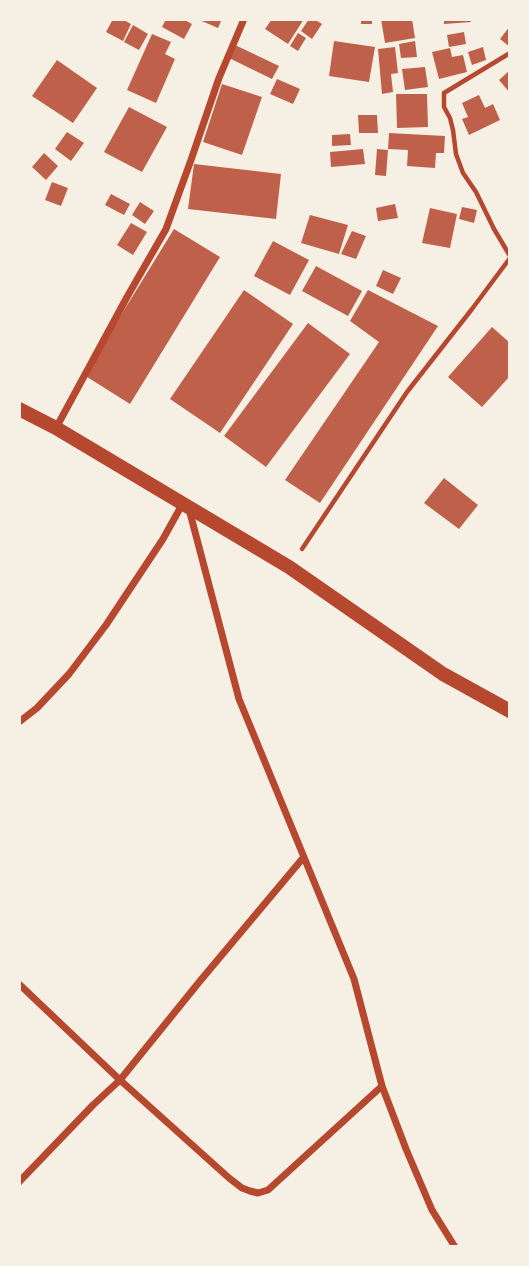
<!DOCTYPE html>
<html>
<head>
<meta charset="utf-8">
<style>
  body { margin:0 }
  #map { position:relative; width:529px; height:1266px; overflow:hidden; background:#f6efe4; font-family:"Open Sans",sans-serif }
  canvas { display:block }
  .frame { position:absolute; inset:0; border:21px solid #f6efe4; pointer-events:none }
</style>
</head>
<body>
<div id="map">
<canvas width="529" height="1266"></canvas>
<div class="frame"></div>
</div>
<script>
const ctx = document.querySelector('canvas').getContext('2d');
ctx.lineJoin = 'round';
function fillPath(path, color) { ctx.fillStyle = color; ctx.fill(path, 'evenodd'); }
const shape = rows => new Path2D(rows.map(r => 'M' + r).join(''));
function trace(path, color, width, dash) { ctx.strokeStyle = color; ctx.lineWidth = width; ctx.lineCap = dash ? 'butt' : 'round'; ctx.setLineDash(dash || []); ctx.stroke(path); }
fillPath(shape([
  [113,19,122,19,131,24,123,41,106,32],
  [166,19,183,19,192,24,184,39,162,27],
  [197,19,222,19,218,28],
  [272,19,304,19,288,44,265,29],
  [309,19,314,19,322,24,312,39,301,31],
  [361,19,372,19,372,24,361,24],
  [381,19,412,19,415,38,385,43],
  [444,19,470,19,471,22,444,24],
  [133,25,148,34,139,50,124,42],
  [510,26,510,47,500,39],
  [464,32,466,44,449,47,447,35],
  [298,33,306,38,298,51,290,46],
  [152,34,171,42,165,54,175,59,156,103,127,90],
  [334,41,375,47,369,82,329,76],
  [415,41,417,57,401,58,399,44],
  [235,45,279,66,272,79,229,58],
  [395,47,398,73,391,74,393,92,382,94,378,49],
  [483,47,486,60,472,65,468,52],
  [450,48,452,57,463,55,467,72,439,79,432,52],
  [57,60,97,88,73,123,32,96],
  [425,67,428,87,405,90,402,69],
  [510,70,510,93,499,80],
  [277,79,300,89,293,104,270,94],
  [222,84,262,97,242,155,203,142],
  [396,94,427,94,428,127,397,128],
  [479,95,485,108,493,104,500,120,469,135,462,119,468,117,462,103],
  [129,107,167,127,142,172,104,152],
  [358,115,377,115,378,133,359,133],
  [67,132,84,143,71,161,55,149],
  [389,133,445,136,444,153,436,153,435,168,407,166,408,150,388,149],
  [350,134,351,145,332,146,332,135],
  [363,149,365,164,331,167,330,152],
  [377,149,388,150,386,176,375,175],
  [44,153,58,166,46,180,32,167],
  [194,164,281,174,276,219,188,209],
  [52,182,68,188,61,206,45,200],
  [111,194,130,204,124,215,105,205],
  [140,202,154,211,145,224,132,215],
  [395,204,398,218,378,221,376,208],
  [462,207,477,210,474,223,459,219],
  [430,208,457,214,450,248,422,243],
  [310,215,348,225,339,254,301,243],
  [131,223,147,232,133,255,117,245],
  [174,229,220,257,130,404,84,375],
  [352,231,366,236,356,259,341,254],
  [273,241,309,260,290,295,254,276],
  [316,266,362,291,348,316,302,291],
  [383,270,401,278,393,294,376,286],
  [244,290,293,324,220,433,170,399],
  [368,290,438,326,320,503,285,480,379,342,350,321],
  [308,323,350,354,266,467,224,436],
  [492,327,510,343,510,376,482,407,448,377],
  [444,478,478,505,459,529,424,503]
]), '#bf614a');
trace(shape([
  [510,53,444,93,444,107,450,118,453,130,456,154,463,173,476,192,494,229,510,256],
  [302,549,407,392,472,309,510,258]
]), '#b5482f', 4.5);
trace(shape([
  [56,428,127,297,166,229,191,160,219,78,244,19],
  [189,509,239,699,354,979,382,1086,406,1149,432,1210,455,1247],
  [19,722,37,708,69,674,106,625,163,539,183,503],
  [19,984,120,1080,229,1178,242,1188,250,1191,258,1193,268,1190,382,1086],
  [19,1182,93,1105,120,1080,200,981,303,858]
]), '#b5482f', 7);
trace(shape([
  [19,409,56,428,289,567,443,674,510,711]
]), '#b5482f', 14);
</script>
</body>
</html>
